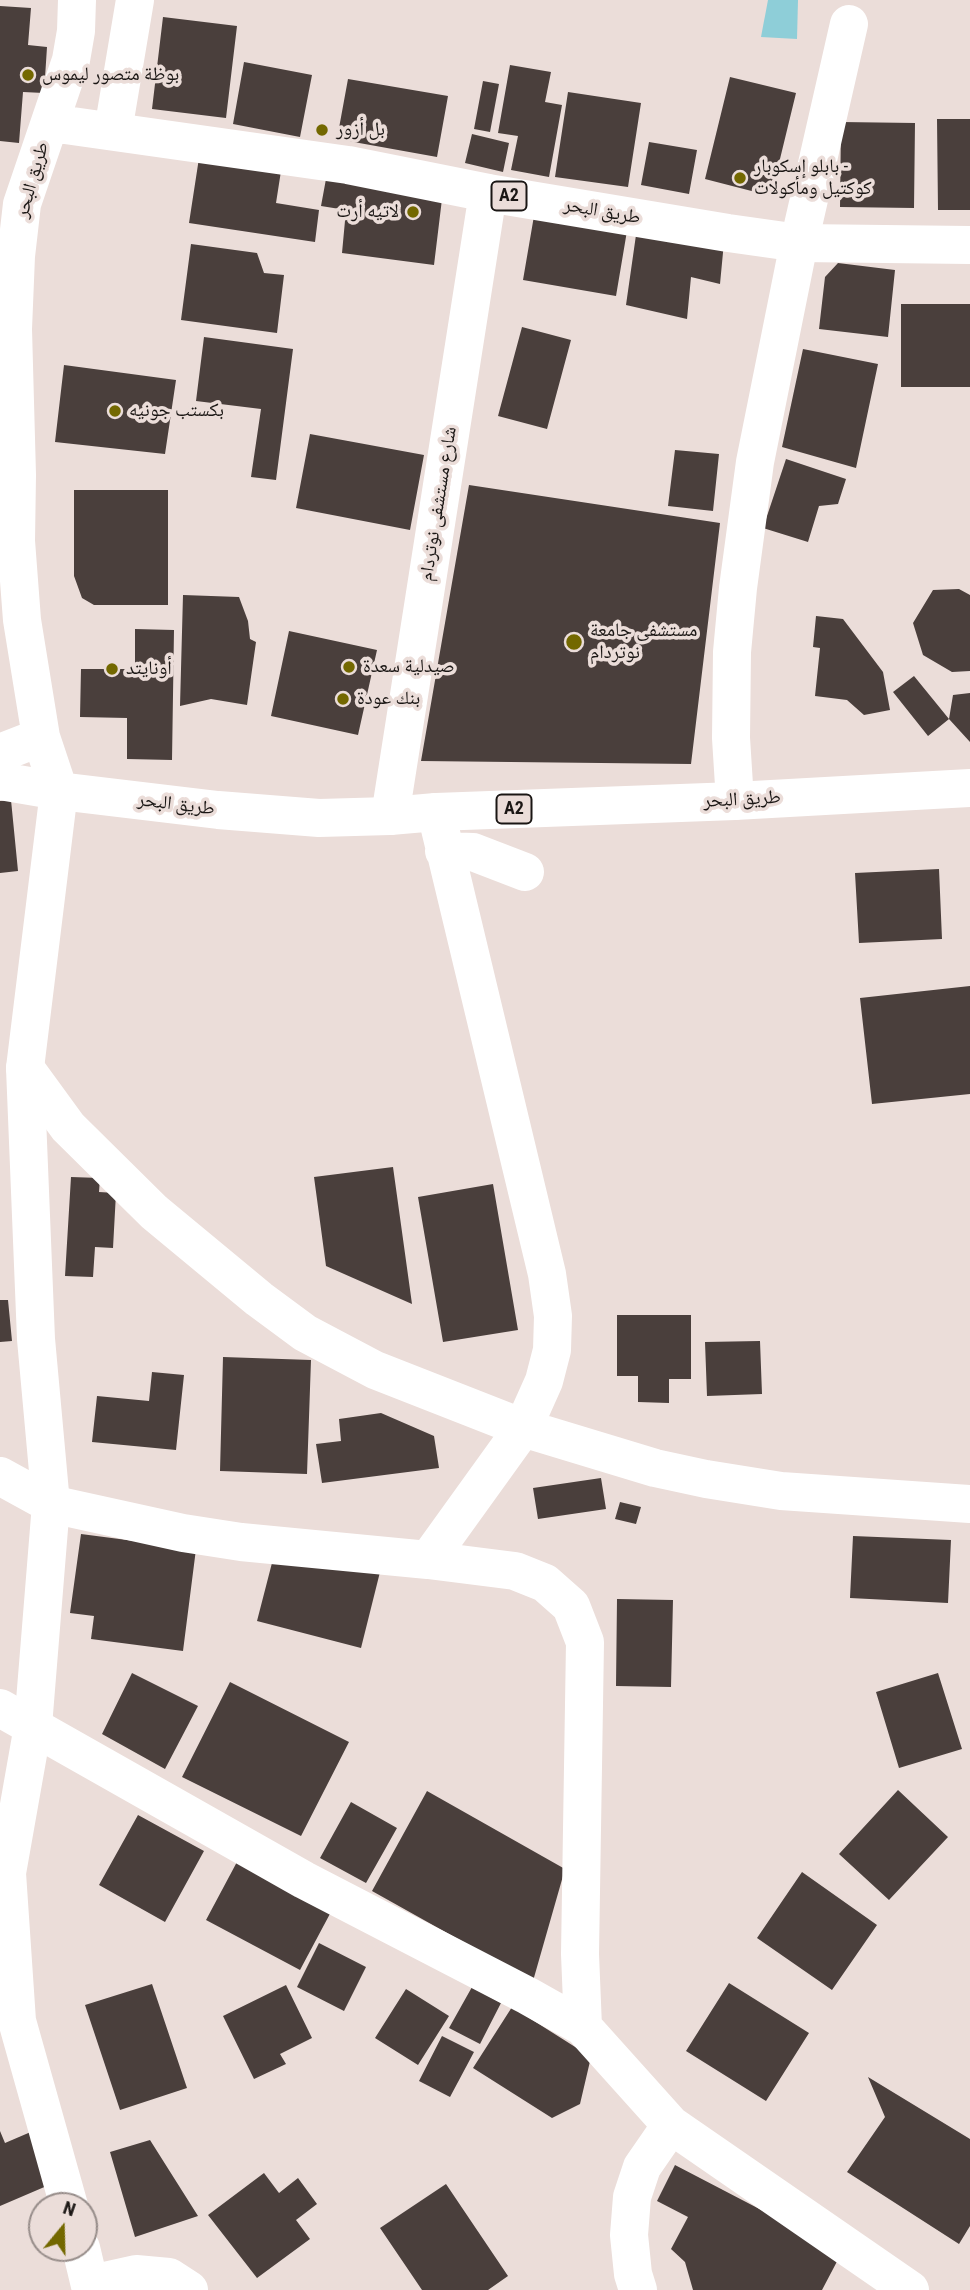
<!DOCTYPE html>
<html>
<head>
<meta charset="utf-8">
<style>
  body { margin:0 }
  #map { position:relative; width:970px; height:2290px; overflow:hidden; background:#ebddd9; font-family:"Roboto Condensed",sans-serif }
  canvas { display:block }
  .north { position:absolute; left:28px; top:2192px; width:70px; height:70px; box-sizing:border-box; background:#ebddd9; border:2px solid #978d8a; border-radius:50%; rotate:19deg; font-size:19px; font-weight:700; line-height:28px; text-align:center; color:#1a1614 }
  .north::after { content:''; display:block; margin:auto; width:24px; height:32px; background:#736800; clip-path:polygon(50% 0,100% 100%,50% 72%,0 100%) }
</style>
</head>
<body>
<div id="map">
<canvas width="970" height="2290"></canvas>
<div class="north">N</div>
</div>
<script>
const ctx = document.querySelector('canvas').getContext('2d');
ctx.lineJoin = 'round';
function fillPath(path, color) { ctx.fillStyle = color; ctx.fill(path, 'evenodd'); }
const shape = rows => new Path2D(rows.map(r => 'M' + r).join(''));
function trace(path, color, width, dash) { ctx.strokeStyle = color; ctx.lineWidth = width; ctx.lineCap = dash ? 'butt' : 'round'; ctx.setLineDash(dash || []); ctx.stroke(path); }
function label(font, color, halo, rows, align = 'center') {
  ctx.font = font + ' "Roboto Condensed","Noto Naskh Arabic",sans-serif'; ctx.lineWidth = 7; ctx.setLineDash([]); ctx.textBaseline = 'middle'; ctx.strokeStyle = halo; ctx.fillStyle = color; for (const [text, x, y, turn = 0] of rows) {
    ctx.save(); ctx.translate(x, y); ctx.rotate((+turn || 0) * Math.PI / 180); ctx.textAlign = isNaN(turn) ? turn : align; if (halo) ctx.strokeText(text, 0, 0); ctx.fillText(text, 0, 0); ctx.restore();
  }
}
fillPath(shape([
  [768,0,798,0,797,39,761,37]
]), '#8eced8');
fillPath(shape([
  [0,6,31,8,28,45,47,47,44,93,23,92,19,143,0,141],
  [163,17,237,26,226,118,152,109],
  [244,62,312,75,300,137,233,124],
  [510,65,551,72,545,102,562,105,549,177,511,170,518,136,498,133],
  [730,77,796,93,771,196,705,179],
  [348,79,448,96,437,157,337,139],
  [483,81,499,84,490,132,474,129],
  [568,92,641,103,628,187,555,177],
  [937,119,970,119,970,210,938,210],
  [841,122,915,123,914,208,840,207],
  [472,134,509,143,503,172,465,163],
  [649,142,697,150,689,194,641,185],
  [199,158,281,171,276,203,319,210,315,242,189,223],
  [326,179,442,199,434,265,342,253,346,210,321,206],
  [535,210,628,225,616,296,523,280],
  [637,228,724,242,720,284,691,277,687,319,626,305],
  [191,244,257,253,264,273,284,275,277,333,181,320],
  [838,263,895,270,888,337,819,329,825,277],
  [901,304,970,304,970,387,901,387],
  [522,327,571,340,547,429,498,416],
  [204,337,293,349,276,480,251,477,261,409,196,401],
  [803,349,878,364,856,468,782,447],
  [64,365,176,380,165,454,55,442],
  [310,434,424,455,410,530,296,508],
  [675,450,719,454,713,511,668,506],
  [786,459,846,479,838,504,819,506,808,542,763,528],
  [469,485,720,523,691,764,421,761],
  [74,490,168,490,168,605,94,605,82,598,74,576],
  [959,589,970,595,970,671,952,672,923,655,913,623,933,590],
  [183,595,239,597,248,621,250,639,256,642,247,705,211,699,180,706],
  [816,616,843,619,883,672,890,710,864,715,847,700,815,696,820,648,813,647],
  [135,629,174,630,172,760,127,759,127,718,80,717,81,669,135,669],
  [289,631,377,650,358,735,271,716],
  [914,676,949,719,928,736,893,692],
  [970,693,970,742,949,719,953,695],
  [11,800,18,871,0,873,0,801],
  [939,869,942,939,859,943,855,873],
  [970,986,970,1094,872,1104,860,998],
  [393,1167,412,1304,326,1266,314,1177],
  [71,1177,100,1178,99,1192,116,1193,113,1248,95,1247,93,1277,65,1276],
  [493,1184,518,1330,443,1342,418,1197],
  [0,1300,8,1300,12,1341,0,1342],
  [617,1315,691,1315,691,1379,669,1379,669,1403,638,1402,638,1376,617,1376],
  [760,1341,762,1394,707,1396,705,1342],
  [223,1357,311,1360,307,1474,220,1471],
  [152,1372,184,1375,176,1450,92,1442,97,1396,149,1401],
  [381,1413,434,1436,439,1468,322,1483,316,1444,341,1441,339,1419],
  [601,1478,606,1509,538,1519,533,1488],
  [620,1502,641,1507,636,1524,615,1519],
  [81,1534,196,1549,183,1651,91,1639,94,1616,70,1613],
  [853,1536,951,1540,948,1603,850,1598],
  [273,1559,380,1572,361,1648,257,1621],
  [617,1599,673,1600,671,1687,616,1686],
  [132,1673,198,1706,165,1769,102,1734],
  [938,1673,962,1749,899,1768,876,1692],
  [230,1682,349,1742,301,1836,182,1777],
  [898,1790,948,1837,889,1900,839,1854],
  [427,1791,565,1869,533,1981,372,1891],
  [351,1802,397,1828,366,1883,320,1858],
  [138,1815,204,1851,165,1922,99,1885],
  [238,1860,332,1910,300,1970,206,1920],
  [802,1872,877,1925,832,1990,757,1938],
  [319,1943,366,1967,344,2011,297,1987],
  [729,1983,809,2033,766,2101,686,2051],
  [152,1984,187,2088,120,2110,85,2005],
  [286,1985,312,2038,280,2054,286,2064,254,2079,223,2016],
  [472,1987,501,2003,480,2044,449,2028],
  [406,1989,449,2016,418,2065,375,2038],
  [512,2007,591,2057,580,2104,552,2118,473,2068],
  [442,2036,474,2052,450,2097,419,2081],
  [868,2077,970,2139,970,2226,959,2244,847,2172,885,2117],
  [0,2131,5,2143,33,2131,56,2182,0,2206],
  [150,2140,198,2216,135,2237,110,2152],
  [675,2165,842,2252,822,2290,693,2290,685,2262,671,2249,688,2217,657,2201],
  [264,2173,279,2193,298,2178,317,2204,296,2220,310,2239,257,2278,208,2215],
  [446,2184,508,2276,488,2290,422,2290,380,2228]
]), '#4a3f3c');
trace(shape([
  [735,801,731,738,732,652,738,588,755,462,799,243,849,24],
  [390,816,488,193],
  [444,851,473,852,525,872],
  [25,1068,68,1127,154,1212,259,1299,305,1333,375,1370,523,1428,655,1468,706,1479,781,1491,970,1504],
  [51,1504,183,1533,241,1542,428,1560,515,1571,545,1583,571,1606,585,1642,580,1954,583,2027],
  [428,1560,523,1428,544,1381,552,1350,553,1316,547,1274,436,812],
  [0,1708,304,1880,528,1996,583,2027,671,2125,910,2290],
  [638,2290,633,2274,629,2235,632,2197,642,2167,671,2125]
]), '#fff', 38);
trace(shape([
  [51,123,348,165,488,193,728,233,799,243,970,245],
  [113,131,135,0],
  [0,753,41,737],
  [0,781,59,791,218,810,319,818,390,816,436,812,735,801,970,788],
  [0,1476,51,1504],
  [69,2206,17,2021,7,1873,33,1726,51,1504,36,1339,25,1068,59,791,41,737,22,620,16,541,17,475,13,329,16,256,22,204,71,60,76,31,77,0],
  [81,2248,91,2290],
  [91,2284,136,2274,169,2277,189,2290]
]), '#fff', 38);
for (const [x, y, r, color] of [
  [28,75,7,"#736800"],
  [322,130,7,"#736800"],
  [740,178,7,"#736800"],
  [413,212,7,"#736800"],
  [115,411,7,"#736800"],
  [574,642,9,"#736800"],
  [349,667,7,"#736800"],
  [112,669,7,"#736800"],
  [343,699,7,"#736800"]
]) { const dot = new Path2D(); dot.arc(x, y, r, 0, 2 * Math.PI); ctx.fillStyle = color; ctx.fill(dot); trace(dot, '#ebddd9', 2.5); }
for (const [x, y, w] of [
  [509,196,35],
  [514,809,35]
]) { const box = new Path2D(); box.roundRect(x - w / 2, y - 14.5, w, 29, 5); ctx.fillStyle = '#ebddd9'; ctx.fill(box); trace(box, '#1a1614', 2); }
label('bold 18px', '#1a1614', null, [
  ["A2",509,196],
  ["A2",514,809]
]);
label('19px', '#1a1614', '#ebddd9', [
  ["بوظة متصور ليموس",42,75],
  ["بل أزور",336,130],
  ["بابلو إسكوبار -",754,167],
  ["كوكتيل ومأكولات",754,189],
  ["لاتيه أرت",399,212,"right"],
  ["بكستب جونيه",129,411],
  ["مستشفى جامعة",590,631],
  ["نوتردام",590,653],
  ["صيدلية سعدة",363,667],
  ["أونايتد",126,669],
  ["بنك عودة",357,699]
], 'left');
label('19px', '#1a1614', '#ebddd9', [
  ["طريق البحر",33,180,-74],
  ["طريق البحر",602,212,10],
  ["شارع مستشفى نوتردام",439,504,-81],
  ["طريق البحر",742,800,-3],
  ["طريق البحر",176,805,7]
]);
</script>
</body>
</html>
